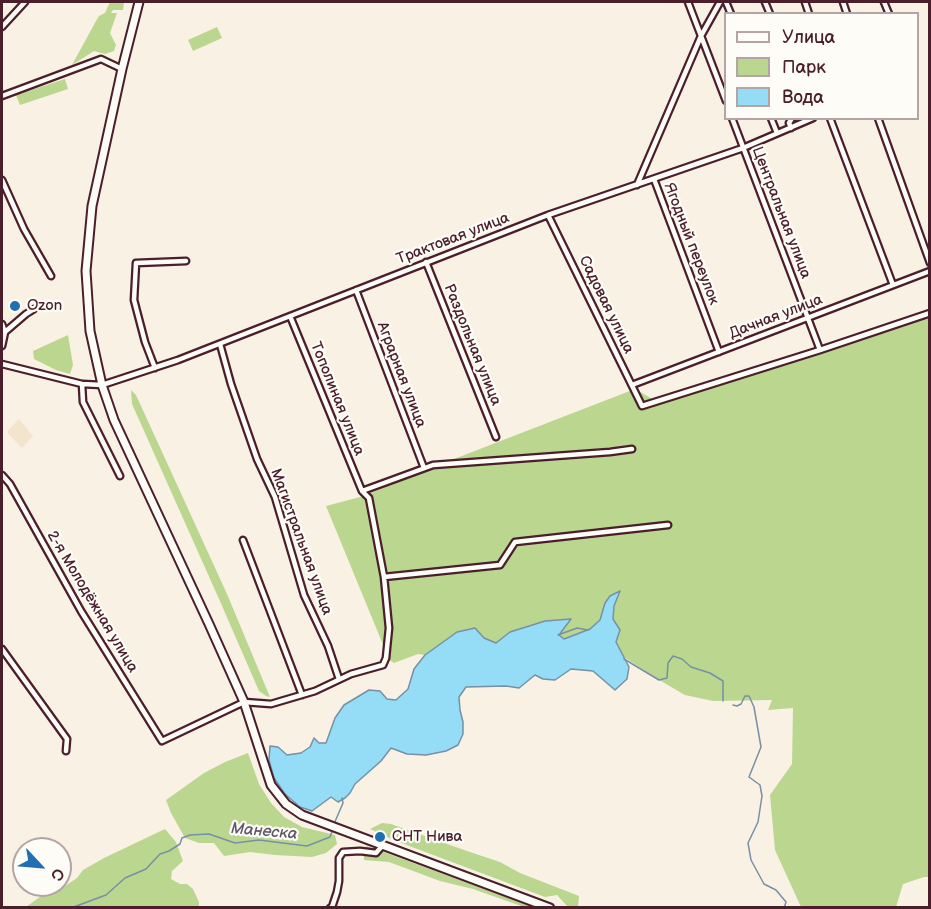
<!DOCTYPE html>
<html>
<head>
<meta charset="utf-8">
<style>
  body { margin:0 }
  #map { position:relative; width:931px; height:909px; overflow:hidden; background:#f8f1e4; font-family:"Balsamiq Sans",sans-serif }
  canvas { display:block }
  .frame { position:absolute; inset:0; border:3px solid #4a1f2b; pointer-events:none }
  .legend { position:absolute; left:724px; top:12px; width:195px; height:108px; box-sizing:border-box; background:#fdfcf7; border:2px solid #b5a4a5; margin:0; padding:8px 10px; list-style:none; font-size:18px; color:#4a1f2b }
  .legend li { display:flex; align-items:center; gap:12px; height:30px }
  .legend b { width:30px; border:2px solid #b5a4a5 }
  .north { position:absolute; left:12px; top:837px; width:60px; height:60px; box-sizing:border-box; background:#fdfcf7; border:2px solid #b5a4a5; border-radius:50%; rotate:116deg; font-size:16px; font-weight:700; line-height:24px; text-align:center; color:#4a1f2b }
  .north::after { content:''; display:block; margin:auto; width:21px; height:27px; background:#1f6fb2; clip-path:polygon(50% 0,100% 100%,50% 72%,0 100%) }
</style>
</head>
<body>
<div id="map">
<canvas width="931" height="909"></canvas>
<div class="frame"></div>
<ul class="legend">
<li><b style="height:8px;background:#fdfcf7"></b>Улица</li>
<li><b style="height:16px;background:#bbd78f"></b>Парк</li>
<li><b style="height:16px;background:#95dcf7"></b>Вода</li>
</ul>
<div class="north">С</div>
</div>
<script>
const ctx = document.querySelector('canvas').getContext('2d');
ctx.lineJoin = 'round';
function fillPath(path, color) { ctx.fillStyle = color; ctx.fill(path, 'evenodd'); }
const shape = rows => new Path2D(rows.map(r => 'M' + r).join(''));
function trace(path, color, width, dash) { ctx.strokeStyle = color; ctx.lineWidth = width; ctx.lineCap = dash ? 'butt' : 'round'; ctx.setLineDash(dash || []); ctx.stroke(path); }
function label(font, color, halo, rows, align = 'center') {
  ctx.font = font + ' "Balsamiq Sans",sans-serif'; ctx.lineWidth = 4.5; ctx.setLineDash([]); ctx.textBaseline = 'middle'; ctx.strokeStyle = halo; ctx.fillStyle = color; for (const [text, x, y, turn = 0] of rows) {
    ctx.save(); ctx.translate(x, y); ctx.rotate((+turn || 0) * Math.PI / 180); ctx.textAlign = isNaN(turn) ? turn : align; if (halo) ctx.strokeText(text, 0, 0); ctx.fillText(text, 0, 0); ctx.restore();
  }
}
fillPath(shape([
  [19,419,33,436,22,448,7,432]
]), '#f2e4cd');
fillPath(shape([
  [110,2,124,2,123,10,113,10,111,13,117,13,110,33,116,45,114,51,105,54,94,51,72,65,96,21,99,16,105,13],
  [217,27,222,38,193,51,188,40],
  [65,79,68,89,20,105,16,95],
  [929,310,929,877,924,877,903,884,896,907,801,907,775,850,770,795,792,764,793,708,768,710,772,700,713,701,685,695,654,677,621,655,616,642,620,630,613,619,614,606,619,592,605,603,600,620,590,629,564,640,558,635,564,629,570,619,545,621,526,627,510,632,496,643,484,638,475,629,457,632,425,655,418,654,394,663,386,658,384,647,326,506,364,496,436,466,635,389,656,401],
  [68,335,73,365,70,374,56,370,34,359,33,351],
  [131,390,136,395,227,594,270,697,266,696,259,691,219,599,132,404],
  [248,753,259,784,271,803,284,817,302,827,335,835,337,844,326,853,312,857,275,855,250,852,224,856,214,843,199,843,185,838,171,813,166,800,204,773,225,762],
  [382,823,391,824,467,851,500,862,520,873,579,896,578,907,567,906,557,895,545,897,396,841,370,829],
  [165,829,176,842,183,861,172,871,171,879,180,884,187,884,193,889,199,902,199,907,26,907,41,896,53,894,77,878,83,870,104,858],
  [367,846,533,907,524,907,473,889,440,881,389,862,364,860,363,849]
]), '#bbd78f');
const water = shape([
  [620,591,614,606,613,619,620,630,616,642,629,667,627,679,615,690,593,671,571,669,555,680,543,679,535,675,519,688,506,686,466,687,459,697,460,710,463,722,463,734,458,745,446,751,426,755,407,754,391,748,381,761,355,784,350,793,345,798,338,802,331,797,312,811,300,807,285,794,274,778,269,760,270,746,278,747,287,755,301,753,310,747,314,738,319,743,326,743,335,718,344,705,369,690,380,691,387,699,396,700,408,689,414,669,425,655,457,632,475,628,484,638,496,643,510,632,526,627,545,621,571,619,559,635,564,639,590,629,600,620,605,603,610,596,620,591]
]);
fillPath(water, '#95dcf7');
trace(water, '#7790a5', 1.5);
trace(shape([
  [558,635,577,628,588,630],
  [624,659,659,680,667,678,668,663,673,656,682,659,691,667,710,673,723,681,723,701],
  [733,705,737,706,741,704,745,696,749,696,754,707,761,747,749,777,760,785,762,796,758,822,748,843,751,860,764,884,776,890,786,902,784,908],
  [334,824,343,803,342,798],
  [71,908,106,895,125,878,146,869,160,854,169,851,180,844,182,838,190,835,209,834,235,843,259,840,307,846,330,837,333,829]
]), '#7790a5', 1.5);
const minor = shape([
  [688,2,726,101],
  [726,2,731,14],
  [765,2,770,14],
  [805,2,809,14],
  [843,2,847,14],
  [884,2,889,14],
  [2,27,25,2],
  [2,96,101,59,122,69],
  [732,118,820,350],
  [771,118,777,133],
  [830,118,893,285],
  [878,118,930,263],
  [791,128,789,123,792,118],
  [654,179,719,352],
  [2,180,24,229,51,276],
  [637,185,701,36,720,2],
  [548,215,642,406,820,350,930,313],
  [426,262,496,437],
  [356,290,424,468],
  [2,324,5,332,2,346],
  [5,332,26,314,34,309],
  [220,344,231,384,257,459,275,497,304,595,328,646,339,679],
  [2,364,82,384,102,385,178,360,548,215,743,148,813,118],
  [155,368,145,342,134,300,136,263,186,261],
  [82,384,83,402,120,476],
  [632,385,930,271],
  [2,475,10,484,81,611,162,741,244,702,271,704,315,691,351,674,383,665,386,658,389,628,384,577,369,498,362,491,290,316],
  [362,491,433,465,610,452,632,449],
  [243,540,302,695],
  [384,577,500,565,515,542,668,525],
  [2,649,67,739,66,751],
  [330,908,332,907,337,892,339,881,339,858,343,852,360,851,376,853,383,845]
]);
const secondary = shape([
  [139,2,122,69,92,206,86,271,90,331,102,385,114,420,209,624,244,702,271,785,286,804,302,815,550,908]
]);
trace(minor, '#4a1f2b', 9);
trace(secondary, '#4a1f2b', 11);
trace(minor, '#fdfcf7', 4.5);
trace(secondary, '#fdfcf7', 7);
for (const [x, y, r, color] of [
  [15,306,6,"#1f6fb2"],
  [380,837,6,"#1f6fb2"]
]) { const dot = new Path2D(); dot.arc(x, y, r, 0, 2 * Math.PI); ctx.fillStyle = color; ctx.fill(dot); trace(dot, '#fdfcf7', 2); }
label('15px', '#4a1f2b', '#fdfcf7', [
  ["Центральная улица",781,213,69],
  ["Трактовая улица",453,239,-21],
  ["Ягодный переулок",691,244,69],
  ["Садовая улица",606,305,64],
  ["Дачная улица",776,317,-21],
  ["Раздольная улица",472,345,68],
  ["Аграрная улица",401,375,69],
  ["Тополиная улица",337,399,68],
  ["Магистральная улица",301,542,70],
  ["2-я Молодёжная улица",92,602,59]
]);
label('15px', '#4a1f2b', '#fdfcf7', [
  ["Ozon",27,306],
  ["СНТ Нива",392,837]
], 'left');
label('italic 16px', '#605868', '#fdfcf7', [
  ["Манеска",264,832,5]
]);
</script>
</body>
</html>
